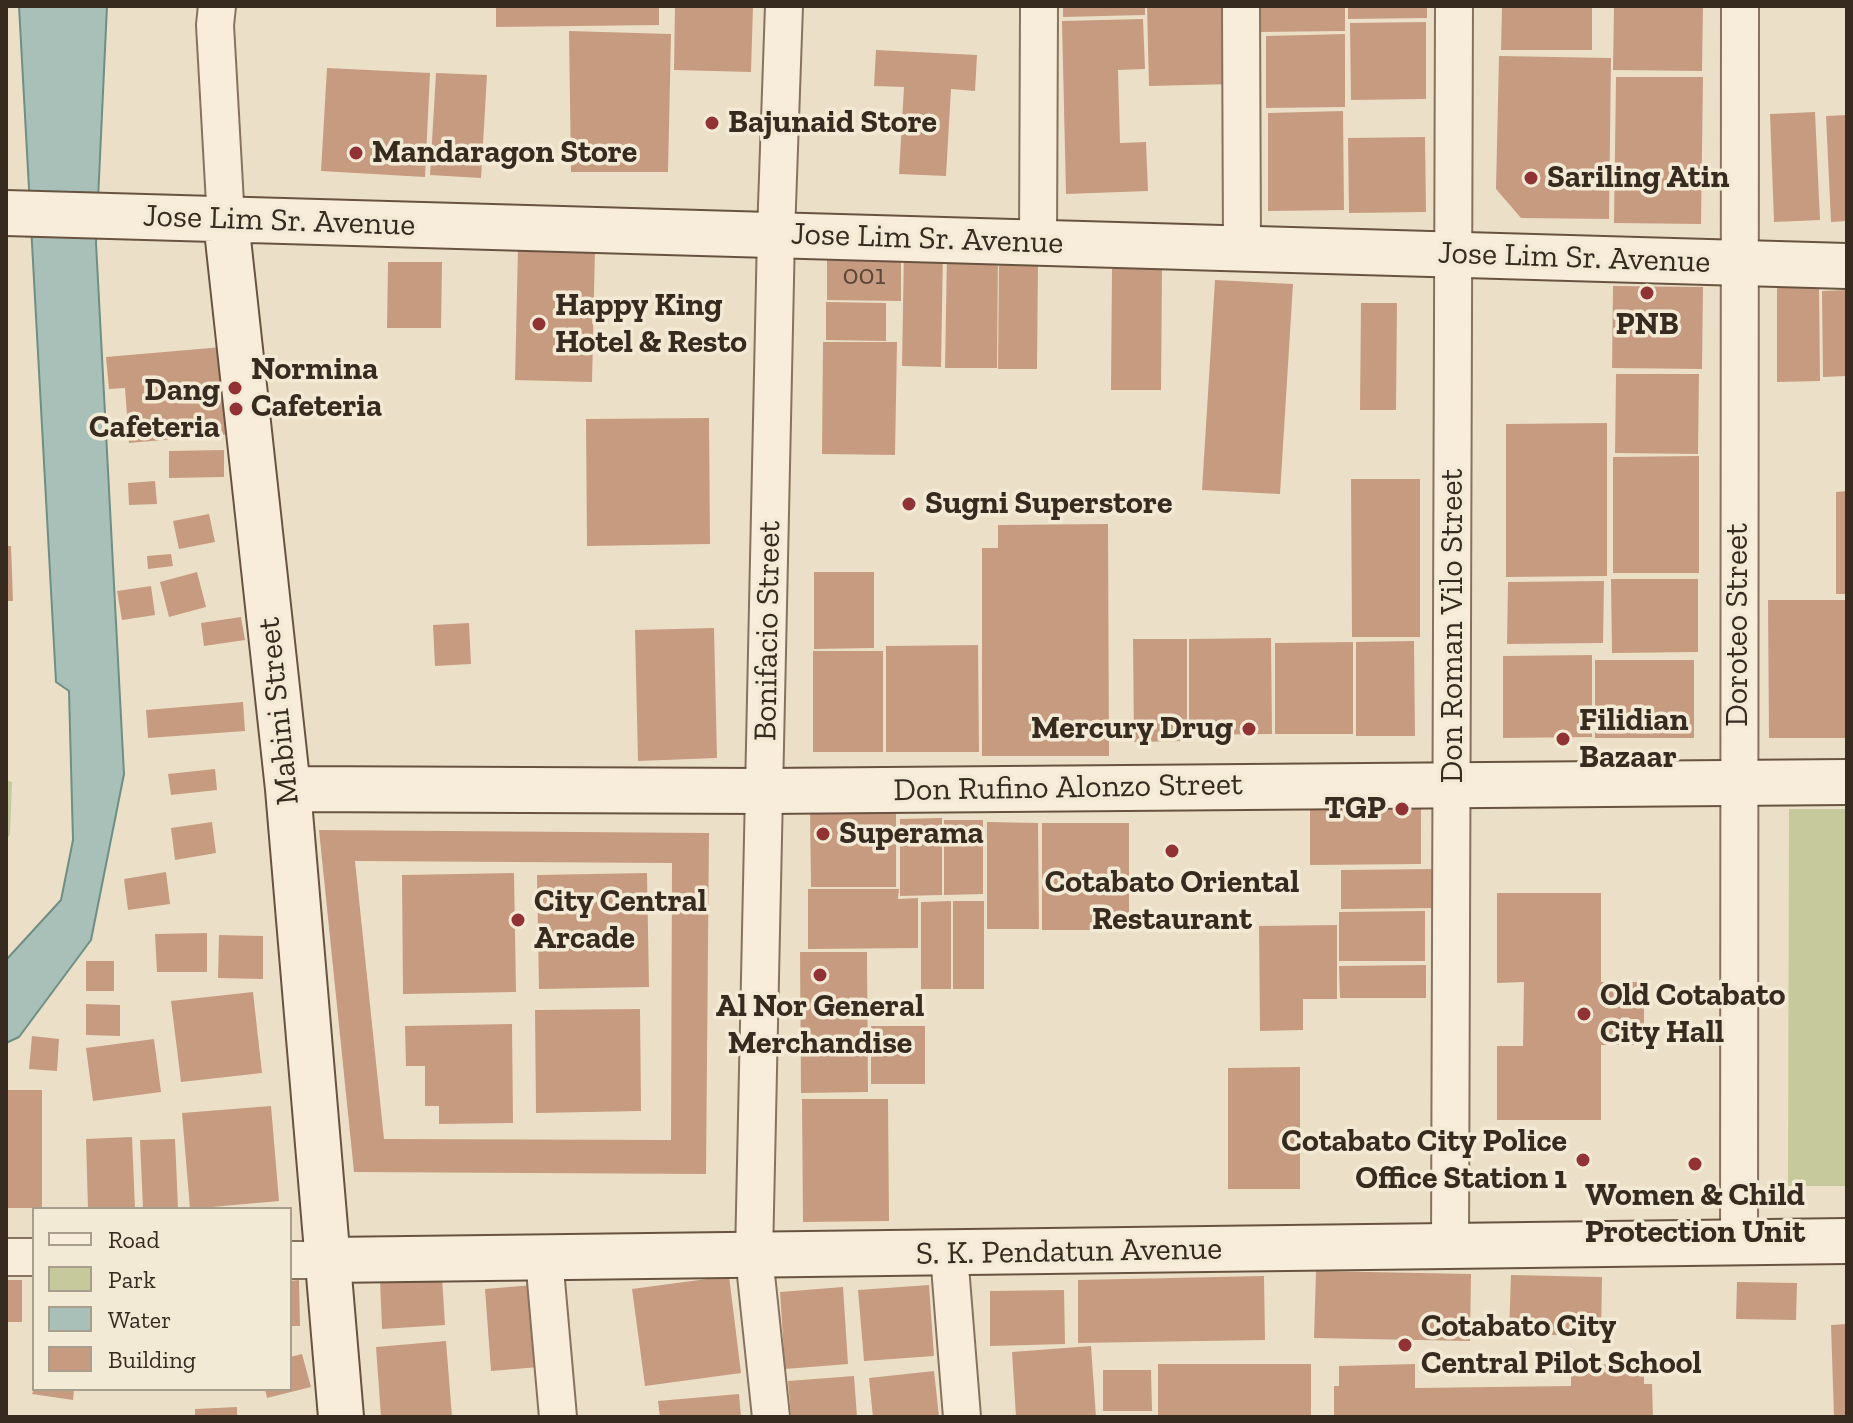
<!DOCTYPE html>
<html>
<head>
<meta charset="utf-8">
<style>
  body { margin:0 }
  #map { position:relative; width:1853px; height:1423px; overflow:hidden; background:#ebe0c7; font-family:"Zilla Slab",serif }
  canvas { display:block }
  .frame { position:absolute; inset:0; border:8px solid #372b20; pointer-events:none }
  .legend { position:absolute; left:32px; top:1207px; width:260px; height:184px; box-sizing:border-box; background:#f3ead6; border:2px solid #a89e8d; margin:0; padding:10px 14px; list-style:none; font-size:24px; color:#372b20 }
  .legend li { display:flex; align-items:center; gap:16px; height:40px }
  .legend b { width:40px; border:2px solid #a89e8d }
</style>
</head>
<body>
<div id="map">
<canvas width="1853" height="1423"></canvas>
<div class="frame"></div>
<ul class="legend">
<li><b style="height:10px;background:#f7edda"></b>Road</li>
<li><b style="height:22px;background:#c5c99c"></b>Park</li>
<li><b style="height:22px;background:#a8c0b8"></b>Water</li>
<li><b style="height:22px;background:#c79b80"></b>Building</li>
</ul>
</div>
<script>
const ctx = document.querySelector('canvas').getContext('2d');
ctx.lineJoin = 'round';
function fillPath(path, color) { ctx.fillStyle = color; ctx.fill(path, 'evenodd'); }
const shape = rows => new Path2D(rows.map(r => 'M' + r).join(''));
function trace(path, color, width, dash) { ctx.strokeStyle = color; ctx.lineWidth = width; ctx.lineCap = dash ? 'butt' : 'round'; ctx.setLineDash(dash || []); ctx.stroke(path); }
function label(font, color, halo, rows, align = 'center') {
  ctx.font = font + ' "Zilla Slab",serif'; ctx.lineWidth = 7; ctx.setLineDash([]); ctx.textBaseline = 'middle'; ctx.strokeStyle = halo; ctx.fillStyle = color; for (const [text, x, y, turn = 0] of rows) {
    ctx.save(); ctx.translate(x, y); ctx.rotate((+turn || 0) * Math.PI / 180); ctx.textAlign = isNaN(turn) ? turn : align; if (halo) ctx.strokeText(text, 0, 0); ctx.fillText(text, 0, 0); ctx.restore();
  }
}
fillPath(shape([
  [6,780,12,782,10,834,6,841],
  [1789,809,1847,809,1847,1186,1788,1186]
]), '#c5c99c');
const water = shape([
  [19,6,107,6,96,243,124,774,91,940,19,1037,6,1043,6,960,61,900,73,840,69,691,56,682,19,6]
]);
fillPath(water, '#a8c0b8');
trace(water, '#6f8e85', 2);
fillPath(shape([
  [496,6,659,6,659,25,496,27],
  [675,6,753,6,751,72,674,70],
  [1063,6,1145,6,1145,15,1063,17],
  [1147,6,1231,6,1233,84,1149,86],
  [1260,6,1345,6,1345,31,1260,32],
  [1348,6,1427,6,1427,18,1348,19],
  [1502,6,1592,6,1592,50,1501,50],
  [1614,6,1703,6,1702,71,1613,70],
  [1143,19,1145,69,1118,70,1120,143,1146,142,1148,191,1066,194,1062,21],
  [1426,22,1426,99,1351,100,1350,23],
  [569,31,671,34,668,172,571,172],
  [1345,34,1345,107,1266,108,1266,36],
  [876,50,977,55,975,91,951,89,946,176,899,174,904,87,874,86],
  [1499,56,1611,58,1609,219,1521,218,1496,189],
  [327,68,430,73,425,177,321,171],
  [436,73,487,75,481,178,430,175],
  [1616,77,1703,77,1701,224,1614,223],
  [1343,111,1344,210,1268,211,1268,113],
  [1815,112,1820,220,1774,222,1770,114],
  [1847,115,1847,221,1831,222,1826,116],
  [1425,137,1426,212,1349,213,1348,138],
  [518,247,595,249,592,382,515,380],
  [904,249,943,250,941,367,902,366],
  [827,251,901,252,901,301,827,300],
  [947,253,998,253,997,368,945,368],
  [388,262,442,262,441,328,387,328],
  [1038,262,1037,369,998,369,999,263],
  [1112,269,1162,269,1161,390,1111,390],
  [1215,280,1293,284,1280,494,1202,490],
  [1613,286,1703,287,1702,369,1612,368],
  [1819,286,1820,381,1777,382,1777,287],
  [1847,290,1847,376,1823,377,1822,291],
  [826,302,886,303,886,341,826,340],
  [1361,303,1397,303,1396,410,1360,410],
  [823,342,897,342,895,455,822,454],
  [234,346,242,433,129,443,125,388,109,389,106,357],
  [1616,374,1699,374,1698,454,1615,453],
  [709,418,710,544,587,546,586,419],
  [1607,423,1607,576,1506,577,1506,424],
  [224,450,224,477,169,478,169,451],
  [1699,456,1699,573,1613,573,1613,457],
  [1351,479,1420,479,1420,637,1352,637],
  [155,481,157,504,129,505,128,483],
  [1847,491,1847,594,1836,594,1836,492],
  [209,514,215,542,179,549,173,521],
  [1108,524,1109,756,982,756,982,548,998,548,998,525],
  [6,546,11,546,13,601,6,601],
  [171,554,173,566,148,569,147,556],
  [197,572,206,607,169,617,160,582],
  [814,572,874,572,874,648,814,649],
  [1611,579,1698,579,1698,652,1612,653],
  [1604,581,1603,643,1507,644,1508,582],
  [151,586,155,615,122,620,117,591],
  [1768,600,1847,600,1847,738,1769,738],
  [241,617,245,640,204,646,201,623],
  [469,623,471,664,435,666,433,625],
  [714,628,717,758,638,761,635,630],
  [1271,638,1272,734,1189,735,1189,639],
  [1133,639,1187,639,1187,741,1134,742],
  [1414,641,1415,736,1356,736,1356,642],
  [1353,642,1353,734,1275,734,1275,643],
  [978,645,979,752,886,752,886,646],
  [813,651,883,651,883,752,813,752],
  [1592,655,1592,737,1503,738,1503,656],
  [1595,660,1694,660,1694,738,1595,738],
  [243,702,245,731,148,738,146,710],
  [215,769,217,790,171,795,168,774],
  [1421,798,1421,864,1310,865,1310,799],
  [810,806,896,806,896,887,811,887],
  [942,818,942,895,900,896,900,819],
  [944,820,983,820,983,894,944,895],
  [212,822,216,853,175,860,171,828],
  [987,822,1038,823,1039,929,987,929],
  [1042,823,1129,823,1129,930,1042,930],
  [319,830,709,833,706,1174,354,1172],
  [355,861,672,863,671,1140,384,1139],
  [1435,869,1435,908,1341,909,1341,870],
  [166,872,170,904,128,910,124,879],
  [514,873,516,992,403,994,402,875],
  [647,873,649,987,539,989,537,875],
  [808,889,899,889,898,899,918,898,918,948,808,949],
  [1497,893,1601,893,1601,982,1644,982,1644,1045,1601,1045,1601,1120,1497,1120,1497,1046,1523,1046,1524,982,1497,983],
  [951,901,951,989,921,989,921,902],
  [953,901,984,901,984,989,953,989],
  [1425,911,1425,961,1339,961,1339,912],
  [1337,925,1337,999,1303,999,1303,1030,1260,1031,1259,926],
  [207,933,207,972,157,972,155,934],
  [219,935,263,936,263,979,218,978],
  [800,952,867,952,868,1092,801,1093],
  [86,961,114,961,114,991,86,991],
  [1426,965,1426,998,1340,998,1339,966],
  [253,992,262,1073,181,1082,171,1001],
  [86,1004,120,1005,120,1036,86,1035],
  [640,1009,641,1111,536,1113,535,1010],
  [512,1024,513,1123,439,1124,439,1106,425,1106,425,1066,406,1066,405,1026],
  [871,1026,925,1026,925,1084,871,1084],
  [32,1036,59,1039,57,1071,29,1069],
  [154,1039,161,1092,93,1101,86,1048],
  [1300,1067,1300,1189,1228,1189,1228,1068],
  [6,1090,42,1090,42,1208,6,1208],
  [802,1099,888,1099,889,1221,803,1222],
  [271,1106,279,1201,190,1209,182,1113],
  [132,1137,135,1209,88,1209,86,1139],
  [175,1139,178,1208,143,1209,140,1140],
  [1316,1271,1471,1274,1470,1341,1314,1338],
  [1511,1275,1602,1277,1601,1336,1509,1334],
  [729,1276,741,1373,645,1386,632,1289],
  [1264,1276,1265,1340,1078,1343,1078,1280],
  [442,1277,445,1325,382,1329,380,1280],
  [6,1280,22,1280,22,1322,6,1322],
  [299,1280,300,1326,290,1326,290,1281],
  [1737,1282,1797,1283,1796,1320,1736,1319],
  [533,1285,539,1367,491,1371,485,1289],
  [929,1285,934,1356,864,1361,858,1290],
  [843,1287,848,1364,785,1369,780,1292],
  [1064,1290,1065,1344,990,1346,990,1291],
  [1847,1324,1847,1417,1834,1417,1831,1325],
  [446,1341,452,1417,381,1417,376,1347],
  [1091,1346,1096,1417,1016,1417,1012,1352],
  [302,1354,311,1387,267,1398,265,1389,290,1389,290,1357],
  [1158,1364,1311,1364,1311,1417,1158,1417],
  [1415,1364,1415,1388,1571,1386,1571,1365,1644,1364,1644,1384,1652,1384,1653,1417,1334,1417,1334,1386,1339,1386,1339,1366],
  [1103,1370,1151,1370,1152,1411,1103,1411],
  [934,1371,939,1417,873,1417,869,1378],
  [854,1376,857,1417,791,1417,788,1381],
  [34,1389,74,1389,73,1400,32,1394],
  [739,1394,741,1417,660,1417,658,1401],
  [237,1407,237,1417,195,1417,195,1409]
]), '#c79b80');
const street = shape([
  [217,6,215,25,226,221],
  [1241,6,1242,248],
  [1038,242,1039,6],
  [1739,1243,1740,6],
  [1450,1247,1454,6],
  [949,1254,962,1417],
  [6,1257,34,1257],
  [544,1258,558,1417],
  [290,1260,328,1260],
  [771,1417,754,1256,776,234,784,6]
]);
const secondary = shape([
  [6,213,1847,266],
  [226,221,288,789,341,1417],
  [288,789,765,791,1847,782],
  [328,1260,1847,1241]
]);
trace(street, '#86725e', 40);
trace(secondary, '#685341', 48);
trace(street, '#f7edda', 36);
trace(secondary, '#f7edda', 44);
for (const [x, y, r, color] of [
  [712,123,8,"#913235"],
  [356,153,8,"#913235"],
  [1531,178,8,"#913235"],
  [1647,293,8,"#913235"],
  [539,324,8,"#913235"],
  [235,388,8,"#913235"],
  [236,409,8,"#913235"],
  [909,504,8,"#913235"],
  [1249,729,8,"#913235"],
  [1563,739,8,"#913235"],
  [1402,809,8,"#913235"],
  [823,834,8,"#913235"],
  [1172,851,8,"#913235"],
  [518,920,8,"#913235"],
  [820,975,8,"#913235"],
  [1584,1014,8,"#913235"],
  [1583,1160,8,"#913235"],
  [1695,1164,8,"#913235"],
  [1405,1345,8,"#913235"]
]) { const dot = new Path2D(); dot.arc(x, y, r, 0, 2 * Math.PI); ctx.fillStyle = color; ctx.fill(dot); trace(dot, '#f3ead6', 3); }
label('28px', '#5b4738', null, [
  ["001",864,276]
]);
label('bold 32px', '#372b20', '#f3ead6', [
  ["Bajunaid Store",728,123],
  ["Mandaragon Store",372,153],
  ["Sariling Atin",1547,178],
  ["Happy King",555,306],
  ["Hotel & Resto",555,343],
  ["PNB",1647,325,"center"],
  ["Normina",251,370],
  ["Cafeteria",251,407],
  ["Dang",220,391,"right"],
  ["Cafeteria",220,428,"right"],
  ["Sugni Superstore",925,504],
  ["Filidian",1579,721],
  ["Bazaar",1579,758],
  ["Mercury Drug",1233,729,"right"],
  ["TGP",1386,809,"right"],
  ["Superama",839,834],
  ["Cotabato Oriental",1172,883,"center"],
  ["Restaurant",1172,920,"center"],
  ["City Central",534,902],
  ["Arcade",534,939],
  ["Old Cotabato",1600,996],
  ["City Hall",1600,1033],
  ["Al Nor General",820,1007,"center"],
  ["Merchandise",820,1044,"center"],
  ["Cotabato City Police",1567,1142,"right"],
  ["Office Station 1",1567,1179,"right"],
  ["Women & Child",1695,1196,"center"],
  ["Protection Unit",1695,1233,"center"],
  ["Cotabato City",1421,1327],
  ["Central Pilot School",1421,1364]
], 'left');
label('32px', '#372b20', '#f3ead6', [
  ["Jose Lim Sr. Avenue",279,221,2],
  ["Jose Lim Sr. Avenue",927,239,2],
  ["Jose Lim Sr. Avenue",1574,258,2],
  ["Doroteo Street",1738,625,-90],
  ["Don Roman Vilo Street",1453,626,-90],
  ["Bonifacio Street",768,631,-89],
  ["Mabini Street",279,711,-96],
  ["Don Rufino Alonzo Street",1068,788,-1],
  ["S. K. Pendatun Avenue",1069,1252,-1]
]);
</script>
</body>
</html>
